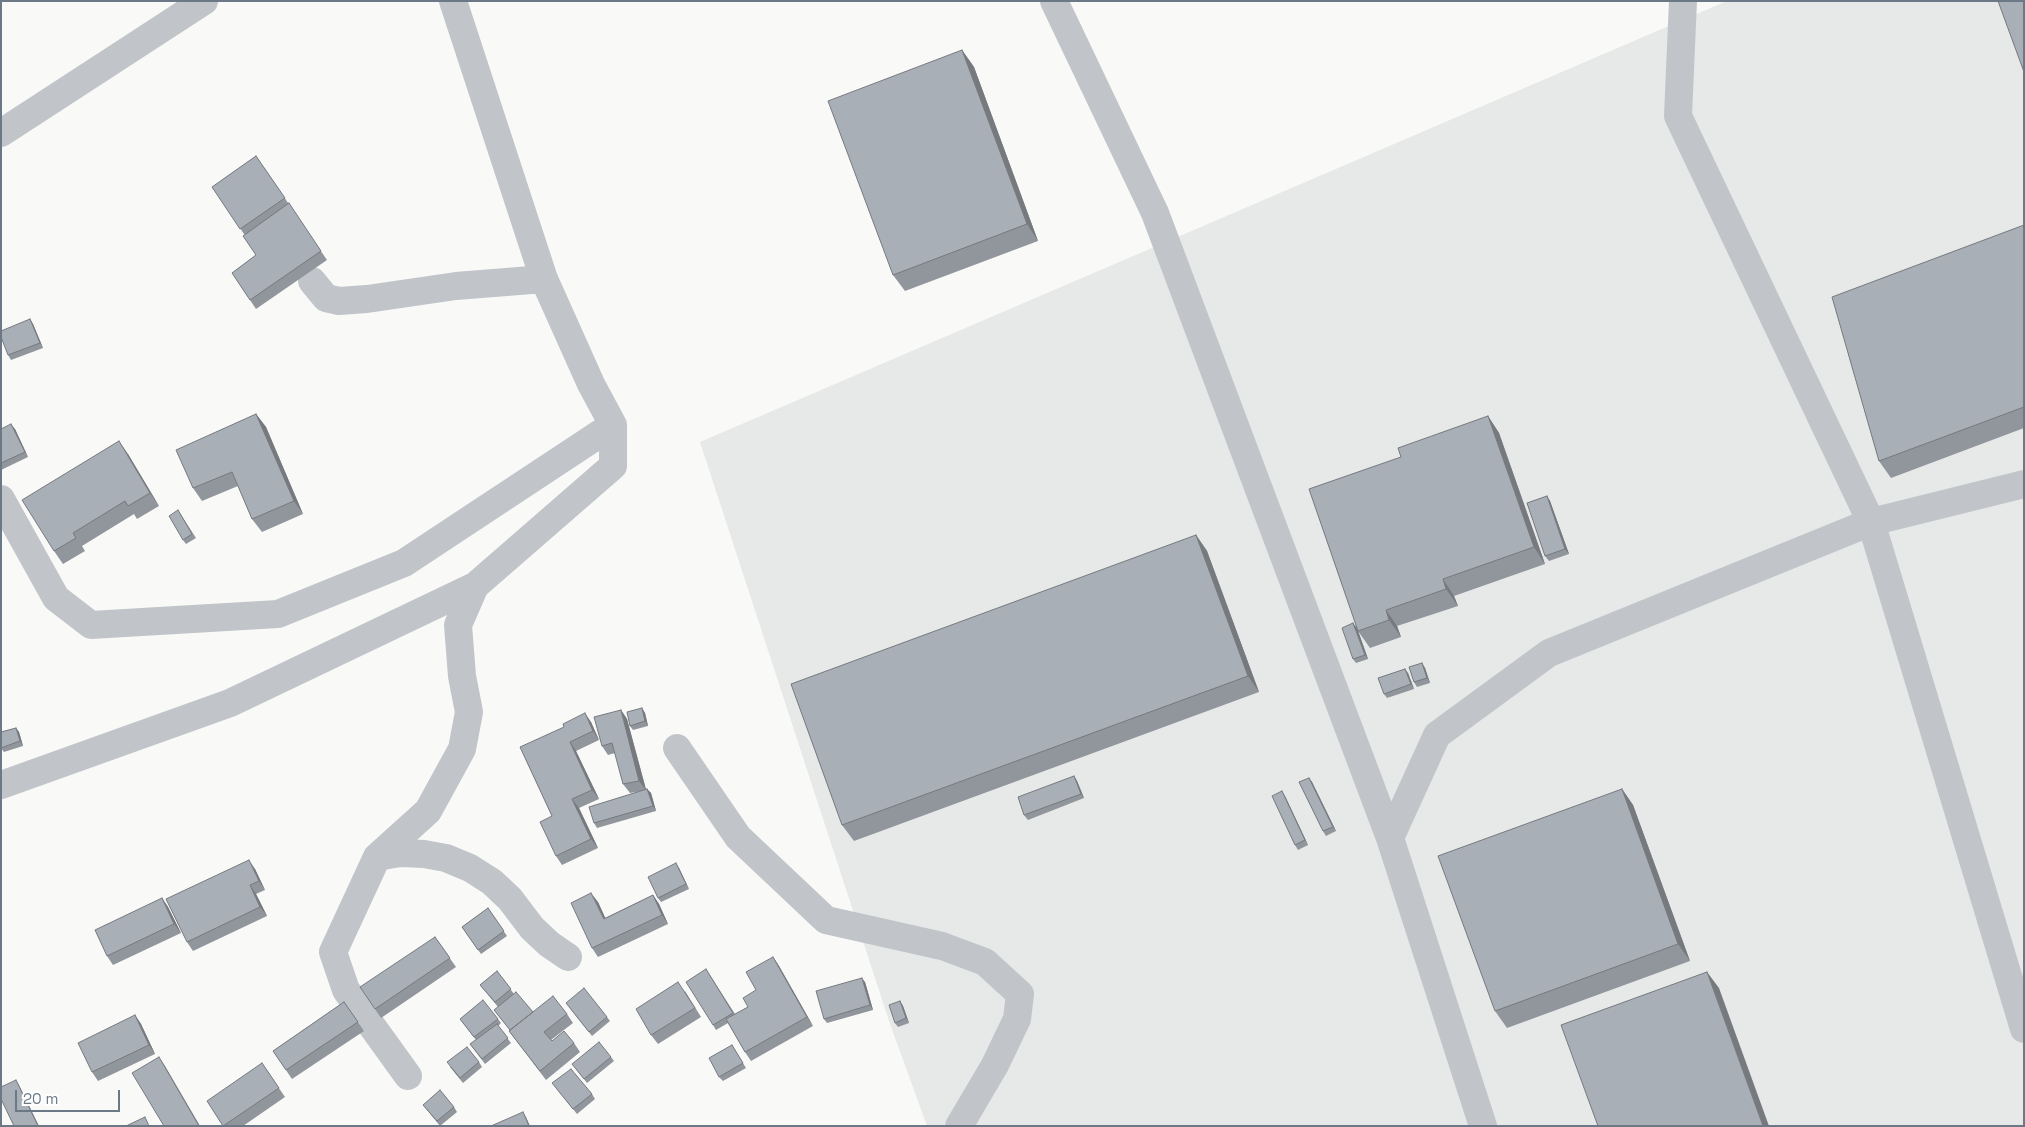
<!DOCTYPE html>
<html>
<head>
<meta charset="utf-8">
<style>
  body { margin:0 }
  #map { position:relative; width:2025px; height:1127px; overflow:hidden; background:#f9f9f8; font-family:"Space Grotesk",sans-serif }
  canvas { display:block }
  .frame { position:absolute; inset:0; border:2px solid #6b7886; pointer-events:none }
  .scale { position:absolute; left:15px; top:1090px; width:105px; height:22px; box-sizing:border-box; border:2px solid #6b7886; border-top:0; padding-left:6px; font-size:15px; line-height:18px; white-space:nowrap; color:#6b7886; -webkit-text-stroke:4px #fff; paint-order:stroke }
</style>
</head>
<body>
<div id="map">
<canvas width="2025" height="1127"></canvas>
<div class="frame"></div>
<div class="scale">20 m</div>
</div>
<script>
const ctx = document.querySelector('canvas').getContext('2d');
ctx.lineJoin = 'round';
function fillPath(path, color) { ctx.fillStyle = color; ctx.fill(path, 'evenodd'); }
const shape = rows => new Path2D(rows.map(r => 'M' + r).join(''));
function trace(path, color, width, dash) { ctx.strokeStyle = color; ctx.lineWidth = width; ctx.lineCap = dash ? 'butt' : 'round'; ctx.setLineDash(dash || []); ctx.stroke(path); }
fillPath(shape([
  [1727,1,2024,1,2024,1126,927,1126,890,1024,700,442]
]), '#e7e8e8');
trace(shape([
  [1054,1,1155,213,1390,838],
  [1683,1,1678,116,1871,522,2024,1029],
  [1,133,204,1],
  [312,281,326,298,339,301,367,299,456,286,544,279],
  [1,499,56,598,91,625,278,614,404,563,613,425],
  [677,748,738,837,826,920,942,946,985,962,1020,994,1017,1019,995,1065,959,1126],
  [1,785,230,703,475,586,613,466,613,425,591,384,544,279,453,1],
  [377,857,400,853,424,854,446,858,470,868,492,882,510,899,532,928,549,944,568,957],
  [408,1076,346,990,333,952,377,857,428,811,462,749,469,712,462,676,458,625,475,586],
  [1483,1126,1390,838,1437,735,1549,653,1871,522,2024,484]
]), '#c1c5c9', 28);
fillPath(shape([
  [962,50,974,67,1038,241,905,291,893,275],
  [256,156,327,260,256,309,232,273,256,255,244,234,212,187],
  [2024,225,2024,428,1891,478,1879,461],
  [30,319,33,324,43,348,11,360,8,355],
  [256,414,266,427,303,514,262,532,252,519,238,486,202,501,193,488],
  [1488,416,1499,433,1545,564,1454,596,1458,606,1397,626,1401,637,1370,648,1358,631,1401,457],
  [1,429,15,429,28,457,1,470],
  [128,454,159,506,137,519,134,514,82,546,85,551,63,564,54,551],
  [1547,496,1550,501,1569,554,1549,561,1545,556],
  [178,510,196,538,186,544,183,540],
  [1196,535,1207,551,1259,692,854,841,842,825],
  [1357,628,1368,659,1356,663,1353,659],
  [1422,663,1425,668,1430,683,1417,687,1414,682],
  [1408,673,1414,689,1387,698,1384,694],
  [642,708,645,713,648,726,633,730,630,726],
  [621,710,627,719,646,789,647,789,651,793,656,811,597,828,594,823,641,791,630,793,623,784,615,753,608,755,602,746],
  [591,722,599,740,576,751,599,799,579,808,598,848,562,865,556,856,552,816,520,747],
  [16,728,19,732,23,746,4,752,1,748,1,732],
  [1074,776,1077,781,1084,798,1028,820,1024,815],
  [1309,778,1312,782,1336,831,1326,836,1323,831],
  [1622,789,1633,805,1690,961,1507,1028,1495,1011],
  [1285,796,1308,845,1298,850,1295,845],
  [679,868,689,889,661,902,658,898],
  [255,869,265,890,256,894,267,916,193,951,187,942],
  [653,895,659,904,668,924,598,957,592,948,598,902,605,918],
  [162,898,168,907,181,933,113,965,107,956],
  [488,908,507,936,481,954,462,927],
  [435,937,456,967,381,1018,375,1009],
  [773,957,779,966,813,1026,751,1061,745,1052,728,1023,716,1030,713,1025,706,969,735,1014,748,1007],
  [497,971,514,994,533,1012,567,1014,573,1023,551,1040,574,1043,580,1052,546,1080,509,1031,510,1030,494,1010,498,1007,480,985],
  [865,982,873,1010,827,1023,824,1019],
  [685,991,701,1017,658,1044,651,1035],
  [900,1001,903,1006,909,1023,898,1027,895,1023],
  [344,1002,364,1031,292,1079,273,1051],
  [569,1007,607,1017,610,1021,592,1036],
  [135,1015,141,1024,155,1054,98,1081,92,1072],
  [460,1019,498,1019,501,1023,498,1026,511,1043,485,1064,470,1044,476,1040],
  [732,1045,746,1068,723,1081,719,1077],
  [611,1057,614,1061,587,1083,572,1064],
  [479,1062,482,1067,463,1083,450,1067],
  [262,1063,285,1097,243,1126,223,1126],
  [556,1088,592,1094,595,1099,577,1114],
  [423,1105,454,1107,457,1112,440,1126]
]), '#91969d');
fillPath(shape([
  [962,50,974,67,1038,241,1027,224],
  [30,319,33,324,43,348,40,343],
  [256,414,266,427,303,514,294,501],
  [1488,416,1499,433,1545,564,1534,547],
  [11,424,15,429,28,457,25,452],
  [119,441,128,454,159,506,150,493],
  [1547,496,1550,501,1569,554,1565,549],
  [1196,535,1207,551,1259,692,1248,676],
  [1443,579,1454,596,1458,606,1446,589],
  [1386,610,1397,626,1401,637,1389,620],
  [1353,623,1357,628,1368,659,1365,655],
  [1422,663,1425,668,1430,683,1427,678],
  [1405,669,1408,673,1414,689,1411,684],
  [642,708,645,713,648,726,645,721],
  [621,710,627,719,646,790,639,781],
  [585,713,591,722,599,740,593,731],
  [16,728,19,732,23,746,20,741],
  [570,742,576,751,599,799,592,790],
  [1074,776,1077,781,1084,798,1081,794],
  [1309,778,1312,782,1336,831,1333,827],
  [647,789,651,793,656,811,653,806],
  [1622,789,1633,805,1690,961,1678,944],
  [1282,791,1285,796,1308,845,1305,840],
  [572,799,579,808,598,848,591,839],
  [249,860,255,869,265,890,259,881],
  [676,863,679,868,689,889,686,884],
  [250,885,256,894,267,916,260,907],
  [591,893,598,902,610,928,604,919],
  [653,895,659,904,668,924,662,915],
  [162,898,168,907,181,933,174,924],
  [773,957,779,966,813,1026,807,1017],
  [1707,972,1719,988,1769,1126,1763,1126],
  [862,978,865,982,873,1010,870,1005],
  [900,1001,903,1006,909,1023,906,1018],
  [135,1015,141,1024,155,1054,149,1045],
  [159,1057,165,1066,200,1126,199,1126],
  [16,1080,19,1085,39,1126,38,1126],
  [523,1112,526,1117,530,1126,529,1126]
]), '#767a7f');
const building = shape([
  [1998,1,2024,1,2024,72,1998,1],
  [962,50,1027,224,893,275,828,101,962,50],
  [256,156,285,198,240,229,212,187,256,156],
  [289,203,321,251,250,300,232,273,256,255,243,236,289,203],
  [2024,225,2024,407,1879,461,1832,297,2024,225],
  [30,319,40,343,8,355,1,337,1,331,30,319],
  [256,414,294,501,252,519,232,472,193,488,176,450,256,414],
  [1488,416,1534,547,1443,579,1446,589,1386,610,1389,620,1358,631,1309,489,1401,457,1398,448,1488,416],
  [11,424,25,452,1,463,1,429,11,424],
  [119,441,150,493,128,506,125,501,73,533,76,538,54,551,22,500,119,441],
  [1547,496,1565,549,1545,556,1527,503,1547,496],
  [178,510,192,534,183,540,169,516,178,510],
  [1196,535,1248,676,842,825,791,684,1196,535],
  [1353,623,1365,655,1353,659,1342,628,1353,623],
  [1422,663,1427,678,1414,682,1409,667,1422,663],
  [1405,669,1411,684,1384,694,1378,678,1405,669],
  [642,708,645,721,630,726,627,712,642,708],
  [621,710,639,781,623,784,612,743,602,746,594,717,621,710],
  [585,713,593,731,570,742,592,790,572,799,591,839,556,856,540,822,552,816,520,747,564,727,563,724,585,713],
  [16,728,20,741,1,748,1,732,16,728],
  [1074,776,1081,794,1024,815,1018,797,1074,776],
  [1309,778,1333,827,1323,831,1299,782,1309,778],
  [647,789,653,806,594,823,589,807,647,789],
  [1622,789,1678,944,1495,1011,1438,856,1622,789],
  [1282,791,1305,840,1295,845,1272,796,1282,791],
  [249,860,259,881,250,885,260,907,187,942,166,899,249,860],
  [676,863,686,884,658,898,648,877,676,863],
  [591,893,604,919,653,895,662,915,592,948,571,903,591,893],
  [162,898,174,924,107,956,95,930,162,898],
  [488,908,504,931,478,950,462,927,488,908],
  [435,937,450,958,375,1009,360,987,435,937],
  [773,957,807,1017,745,1052,726,1019,748,1007,743,998,756,990,746,972,773,957],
  [706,969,733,1013,713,1025,686,982,706,969],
  [497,971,511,989,495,1002,480,985,497,971],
  [1707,972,1763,1126,1598,1126,1561,1025,1707,972],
  [862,978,870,1005,824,1019,816,991,862,978],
  [678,982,695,1008,651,1035,636,1009,678,982],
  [584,988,607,1017,589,1032,566,1003,584,988],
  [516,992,533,1012,510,1030,494,1010,516,992],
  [553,996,567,1014,544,1032,552,1041,564,1031,574,1043,540,1071,509,1031,553,996],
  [483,1000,498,1019,474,1037,460,1019,483,1000],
  [900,1001,906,1018,895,1023,889,1005,900,1001],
  [344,1002,358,1022,286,1070,273,1051,344,1002],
  [135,1015,149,1045,92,1072,78,1043,135,1015],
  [497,1024,508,1038,482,1059,470,1044,497,1024],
  [599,1042,611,1057,584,1079,572,1064,599,1042],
  [732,1045,743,1063,719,1077,709,1058,732,1045],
  [467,1047,479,1062,460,1078,447,1062,467,1047],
  [159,1057,199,1126,164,1126,132,1073,159,1057],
  [262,1063,279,1088,223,1126,207,1101,262,1063],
  [571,1069,592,1094,573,1109,552,1083,571,1069],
  [16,1080,38,1126,14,1126,1,1099,1,1087,16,1080],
  [440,1090,454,1107,437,1121,423,1105,440,1090],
  [523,1112,529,1126,491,1126,523,1112],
  [145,1117,149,1126,126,1126,145,1117]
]);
fillPath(building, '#a9afb6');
trace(building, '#767a7f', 1);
</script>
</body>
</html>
